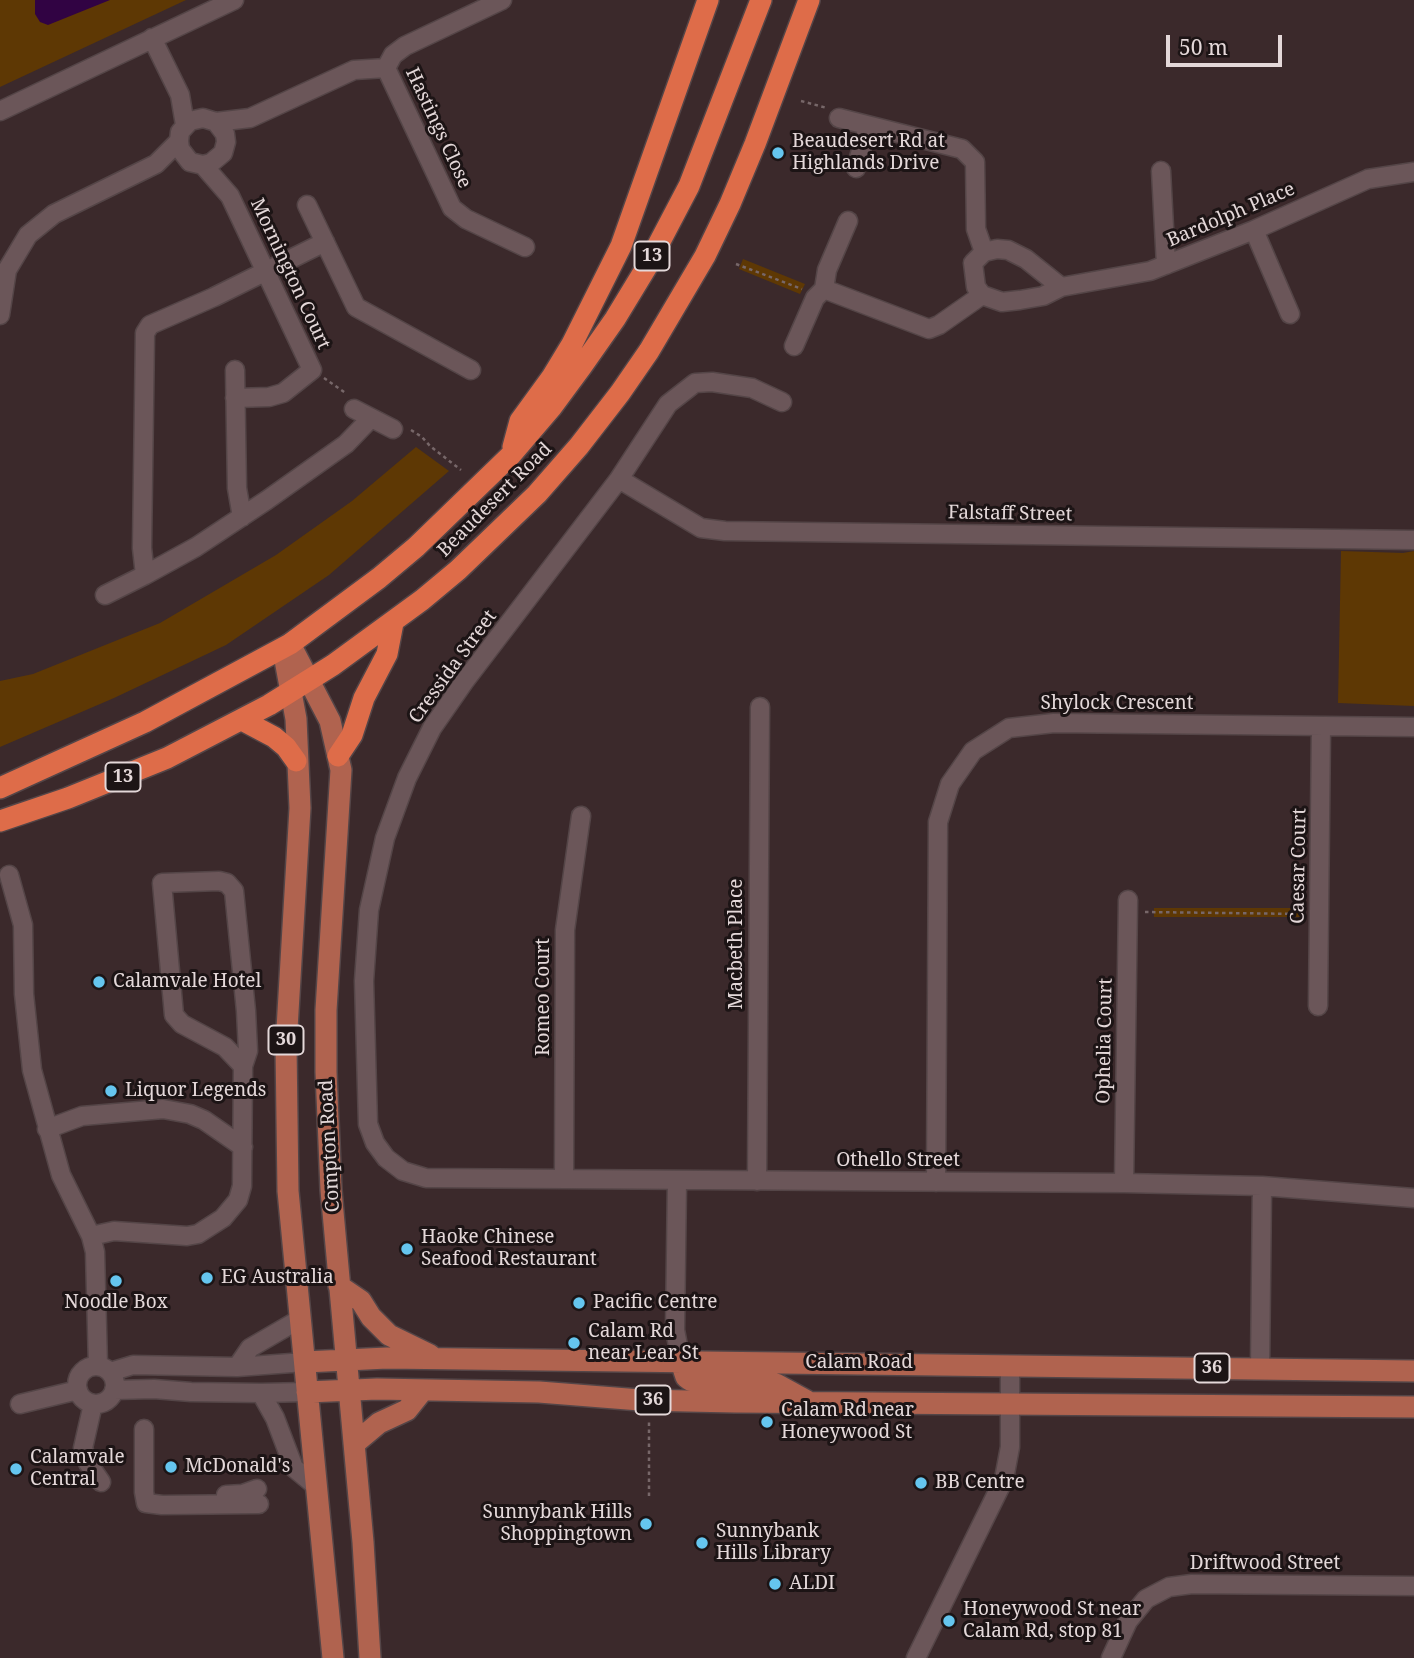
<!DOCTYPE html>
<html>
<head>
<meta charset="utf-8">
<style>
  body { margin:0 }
  #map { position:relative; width:1414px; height:1658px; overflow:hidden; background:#3b292b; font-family:"Noto Serif",serif }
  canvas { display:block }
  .scale { position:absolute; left:1166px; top:35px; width:116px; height:32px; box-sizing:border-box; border:4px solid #e4d8d9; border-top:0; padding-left:9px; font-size:21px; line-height:24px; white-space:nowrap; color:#e4d8d9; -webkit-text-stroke:5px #1c1415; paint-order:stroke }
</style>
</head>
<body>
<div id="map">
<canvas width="1414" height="1658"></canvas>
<div class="scale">50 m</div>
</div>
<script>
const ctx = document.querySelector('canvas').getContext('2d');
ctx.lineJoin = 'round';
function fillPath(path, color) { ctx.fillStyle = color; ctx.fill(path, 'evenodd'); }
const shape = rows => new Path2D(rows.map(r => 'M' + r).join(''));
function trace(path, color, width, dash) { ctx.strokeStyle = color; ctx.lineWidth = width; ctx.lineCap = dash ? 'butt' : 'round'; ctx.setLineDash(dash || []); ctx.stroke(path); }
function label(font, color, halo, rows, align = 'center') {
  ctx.font = font + ' "Noto Serif",serif'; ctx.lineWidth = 6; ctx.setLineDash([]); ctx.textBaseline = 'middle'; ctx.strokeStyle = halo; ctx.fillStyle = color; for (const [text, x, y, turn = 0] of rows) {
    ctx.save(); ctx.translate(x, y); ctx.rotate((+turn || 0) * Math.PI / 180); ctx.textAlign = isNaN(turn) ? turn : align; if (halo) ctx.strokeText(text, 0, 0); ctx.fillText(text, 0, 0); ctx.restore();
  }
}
fillPath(shape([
  [0,0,186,0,0,87],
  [743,259,805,284,800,294,739,269],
  [416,447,449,471,329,575,226,645,114,698,0,747,0,681,33,674,160,623,276,555,352,501],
  [1341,551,1403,553,1414,551,1414,706,1338,703],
  [1154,908,1300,908,1300,917,1154,917]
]), '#5e3804');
fillPath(shape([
  [35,0,110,0,48,25,40,22,35,14]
]), '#310343');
const minor = shape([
  [152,38,180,95,185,125],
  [386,68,452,208,466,219,525,247],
  [0,111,234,0],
  [839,118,962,149,975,162,976,229,984,252],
  [216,122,225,134,226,142,223,153,211,163,203,165,190,162,180,149,179,141,180,132,190,121,203,118,216,122,250,118,354,70,386,68,393,55,405,46,502,0],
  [203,165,230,196,312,370,283,393,269,397,235,398],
  [856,168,868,126],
  [1161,171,1166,265],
  [307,205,356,307,471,370],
  [1254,230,1290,314],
  [325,242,214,297,150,325,145,333,142,548,145,575,196,547,267,500,346,444,371,418],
  [997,249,1008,250,1026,259,1061,287,1043,296,1020,300,1002,302,982,295,976,287,973,263,984,252,997,249],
  [1061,287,1150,271,1254,230,1368,179,1414,172],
  [824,289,929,329,939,325,982,295],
  [0,315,7,270,28,235,54,214,156,164,179,141],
  [794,346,815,298,824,289,827,270,848,221],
  [235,370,237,488,242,517],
  [782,402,752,388,712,382,695,383,668,404,619,479,464,682,432,728,407,778,385,838,369,910,364,981,368,1124,375,1143,386,1158,403,1171,426,1178,1124,1183,1262,1186,1414,1198],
  [354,409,393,429],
  [619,479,701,528,725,531,1414,540],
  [105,595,145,575],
  [9,875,23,925,24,994,32,1070,61,1175,91,1236,95,1252,98,1366],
  [1318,1006,1321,726],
  [47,1129,82,1116,163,1109,190,1114,204,1120,243,1147],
  [564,1179,565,930,581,816],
  [677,1181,675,1330,681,1362],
  [757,1181,760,707],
  [936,1182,938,822,950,784,973,751,1009,728,1054,723,1414,727],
  [1124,1183,1128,900],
  [91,1236,114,1231,187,1236,198,1234,223,1218,238,1200,242,1186,243,1066,248,1051,246,1011,234,891,227,883,219,881,162,883,174,1015,182,1024,225,1047,243,1066],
  '77 1385a19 19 0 1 1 38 0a19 19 0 1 1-38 0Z',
  [237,1367,250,1348,300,1319],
  [1260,1369,1262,1186],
  [110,1372,133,1365,237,1367,305,1362],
  [114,1390,154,1389,191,1392,261,1393,307,1392],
  [261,1393,275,1418,294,1468,317,1487],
  [20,1404,78,1390],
  [93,1404,83,1448,88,1463,101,1482],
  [144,1429,144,1492,146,1503,162,1505,259,1504],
  [226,1495,243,1494,257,1489],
  [916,1658,1004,1479,1010,1447,1010,1365],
  [1111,1658,1128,1621,1146,1599,1169,1587,1192,1584,1414,1586]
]);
const major = shape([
  [290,644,330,721,341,770,326,1010,326,1072,331,1190,363,1542,370,1658],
  [283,649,296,719,300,808,286,1046,288,1191,333,1658],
  [339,1286,361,1301,371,1317,389,1335,430,1355],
  [305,1362,387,1358,464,1359,1414,1371],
  [681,1362,686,1377,690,1380,776,1384,807,1401],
  [307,1392,377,1389,539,1392,640,1400,735,1402,1414,1407],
  [354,1444,379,1423,407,1410,423,1390]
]);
const highway = shape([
  [513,447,520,421,552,377,572,344,621,246,708,0],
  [242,720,274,737,286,747,296,761],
  [338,756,352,735,364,698,387,654,393,623],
  [0,788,145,722,290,644,379,578,416,547,510,456,551,408,582,366,615,319,646,268,689,186,761,0],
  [0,821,68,798,167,758,269,705,333,665,422,600,458,570,537,494,579,446,620,393,649,351,705,256,730,204,755,144,809,0]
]);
trace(minor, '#544547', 21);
trace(major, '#544547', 24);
trace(highway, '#544547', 24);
trace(shape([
  [801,101,827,108],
  [736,264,802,289],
  [324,378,347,394],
  [411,430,422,437,430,446,461,470],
  [1145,912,1303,914],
  [649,1496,649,1420]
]), '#776769', 2.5, [3.5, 3.5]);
trace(minor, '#6b5659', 18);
trace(major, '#b0634f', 21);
trace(highway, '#de6c49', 21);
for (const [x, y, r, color] of [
  [778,153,7,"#65c5ee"],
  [99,982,7,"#65c5ee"],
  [111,1091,7,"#65c5ee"],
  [407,1249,7,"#65c5ee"],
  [207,1278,7,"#65c5ee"],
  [116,1281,7,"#65c5ee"],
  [579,1303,7,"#65c5ee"],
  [574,1343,7,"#65c5ee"],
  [767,1422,7,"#65c5ee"],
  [171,1467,7,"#65c5ee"],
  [16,1469,7,"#65c5ee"],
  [921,1483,7,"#65c5ee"],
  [646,1524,7,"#65c5ee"],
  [702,1543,7,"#65c5ee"],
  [775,1584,7,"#65c5ee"],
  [949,1621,7,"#65c5ee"]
]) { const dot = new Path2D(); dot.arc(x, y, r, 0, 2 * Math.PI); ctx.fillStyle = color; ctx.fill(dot); trace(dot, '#1c1415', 2.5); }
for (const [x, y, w] of [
  [652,256,35],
  [123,777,35],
  [286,1040,35],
  [1212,1368,35],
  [653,1400,35]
]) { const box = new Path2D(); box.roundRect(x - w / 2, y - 14.5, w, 29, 5); ctx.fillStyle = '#1c1415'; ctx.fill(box); trace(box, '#e4d8d9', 2); }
label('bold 18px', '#e4d8d9', null, [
  ["13",652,256],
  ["13",123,777],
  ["30",286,1040],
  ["36",1212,1368],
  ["36",653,1400]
]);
label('19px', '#e4d8d9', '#1c1415', [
  ["Hastings Close",438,128,65],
  ["Bardolph Place",1231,215,-23],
  ["Mornington Court",290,274,65],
  ["Beaudesert Road",495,500,-45],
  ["Falstaff Street",1010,514,1],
  ["Cressida Street",453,667,-54],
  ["Shylock Crescent",1117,704],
  ["Caesar Court",1299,866,-89],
  ["Macbeth Place",737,944,-90],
  ["Romeo Court",544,997,-90],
  ["Ophelia Court",1105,1041,-89],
  ["Compton Road",330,1146,-93],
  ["Othello Street",898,1161],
  ["Calam Road",859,1363],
  ["Driftwood Street",1265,1564]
]);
label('19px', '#e4d8d9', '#1c1415', [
  ["Beaudesert Rd at",792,142],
  ["Highlands Drive",792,164],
  ["Calamvale Hotel",113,982],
  ["Liquor Legends",125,1091],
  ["Haoke Chinese",421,1238],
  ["Seafood Restaurant",421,1260],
  ["EG Australia",221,1278],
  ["Noodle Box",116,1303,"center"],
  ["Pacific Centre",593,1303],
  ["Calam Rd",588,1332],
  ["near Lear St",588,1354],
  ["Calam Rd near",781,1411],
  ["Honeywood St",781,1433],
  ["Calamvale",30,1458],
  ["Central",30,1480],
  ["McDonald's",185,1467],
  ["BB Centre",935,1483],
  ["Sunnybank Hills",632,1513,"right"],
  ["Shoppingtown",632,1535,"right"],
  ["Sunnybank",716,1532],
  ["Hills Library",716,1554],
  ["ALDI",789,1584],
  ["Honeywood St near",963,1610],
  ["Calam Rd, stop 81",963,1632]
], 'left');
</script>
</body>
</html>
